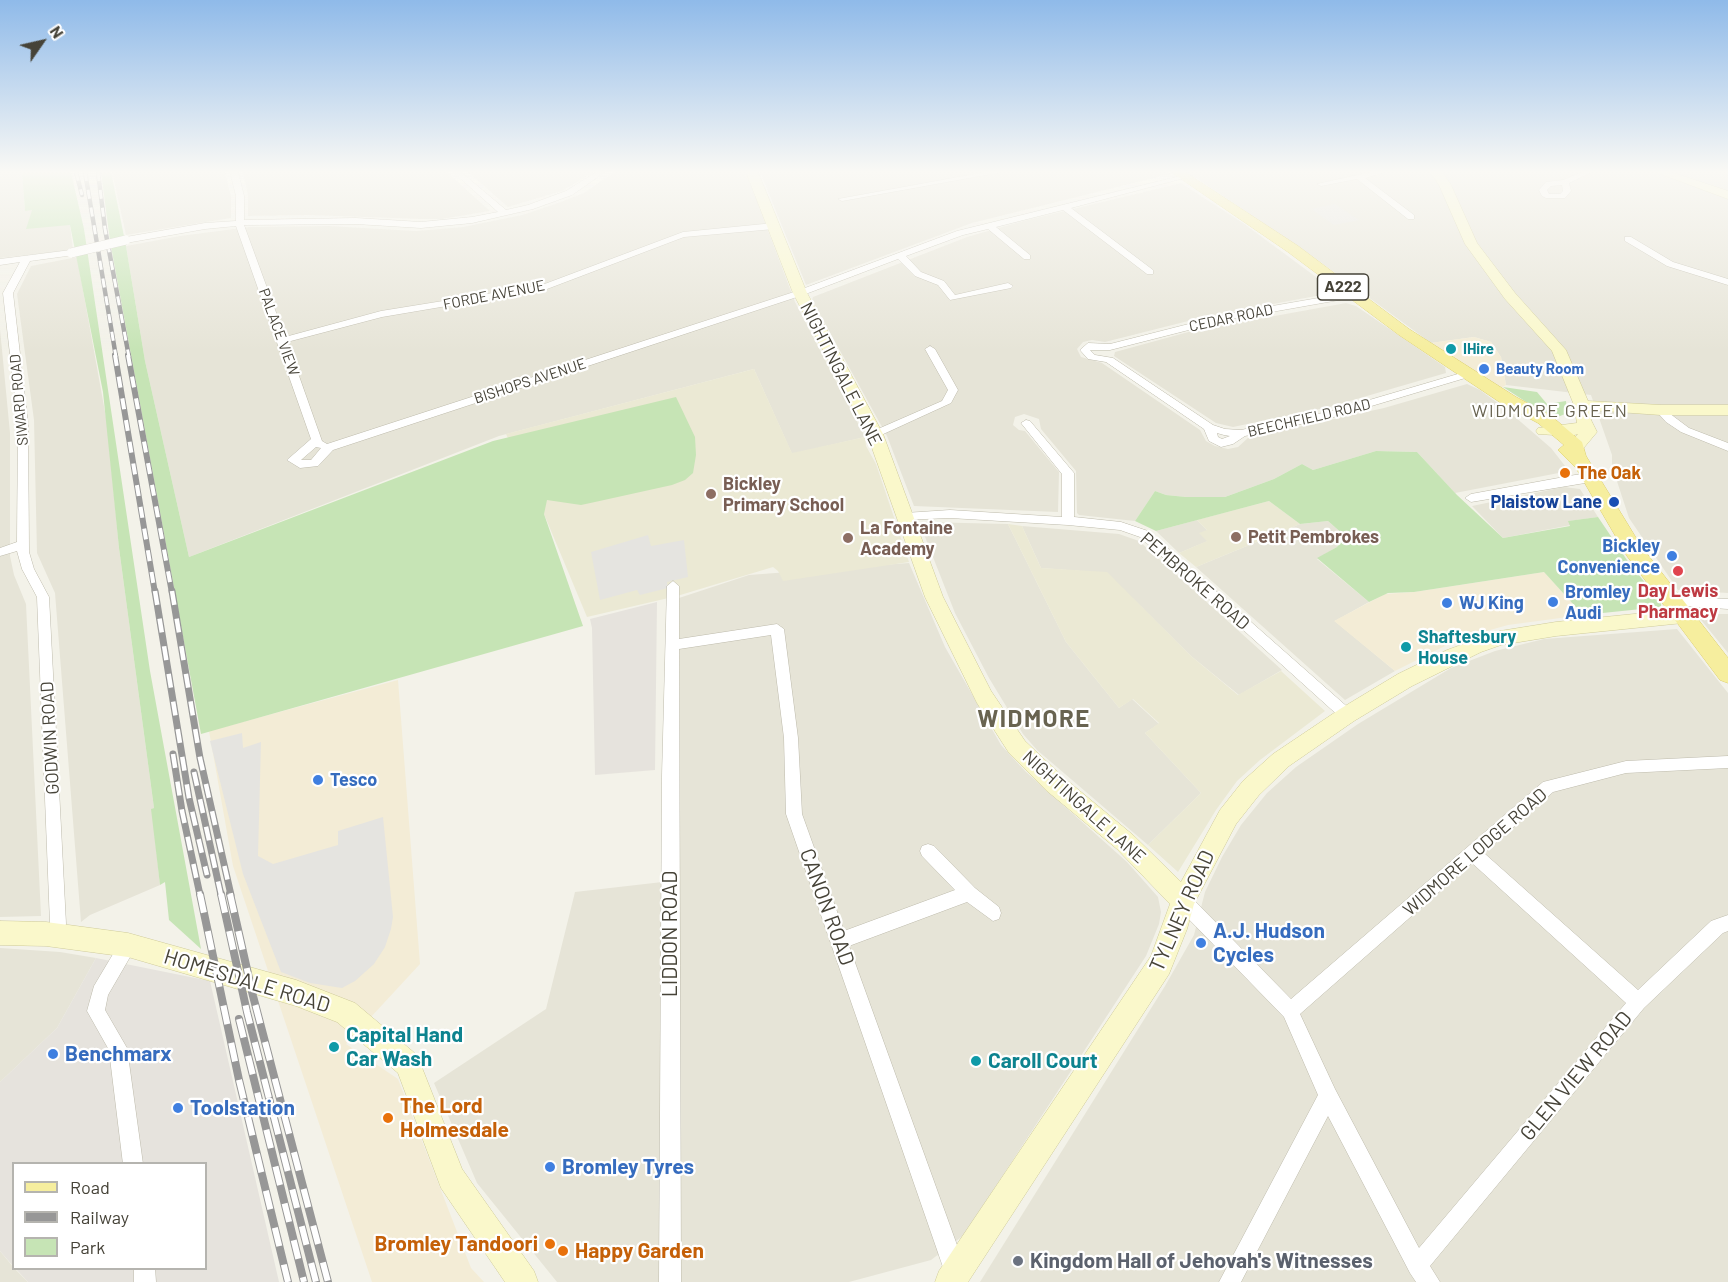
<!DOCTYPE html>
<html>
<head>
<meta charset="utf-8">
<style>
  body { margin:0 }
  #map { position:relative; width:1728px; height:1282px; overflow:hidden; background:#f3f2e9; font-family:Barlow,sans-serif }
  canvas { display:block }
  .legend { position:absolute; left:12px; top:1162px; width:195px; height:108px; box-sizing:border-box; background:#fff; border:2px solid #b5b4af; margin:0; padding:8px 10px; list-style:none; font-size:18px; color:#464338 }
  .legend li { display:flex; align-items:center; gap:12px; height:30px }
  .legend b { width:30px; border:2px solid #b5b4af }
  .north { position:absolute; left:12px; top:12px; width:60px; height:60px; -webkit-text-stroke:4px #fff; paint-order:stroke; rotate:56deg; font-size:16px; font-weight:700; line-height:24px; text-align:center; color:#464338 }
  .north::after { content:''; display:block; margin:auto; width:21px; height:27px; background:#464338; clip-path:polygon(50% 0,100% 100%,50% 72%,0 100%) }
</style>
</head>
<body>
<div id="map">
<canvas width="1728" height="1282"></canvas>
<ul class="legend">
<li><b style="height:8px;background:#f6ee9e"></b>Road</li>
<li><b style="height:8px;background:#979797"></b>Railway</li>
<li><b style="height:16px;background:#c6e4b5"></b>Park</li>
</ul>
<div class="north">N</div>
</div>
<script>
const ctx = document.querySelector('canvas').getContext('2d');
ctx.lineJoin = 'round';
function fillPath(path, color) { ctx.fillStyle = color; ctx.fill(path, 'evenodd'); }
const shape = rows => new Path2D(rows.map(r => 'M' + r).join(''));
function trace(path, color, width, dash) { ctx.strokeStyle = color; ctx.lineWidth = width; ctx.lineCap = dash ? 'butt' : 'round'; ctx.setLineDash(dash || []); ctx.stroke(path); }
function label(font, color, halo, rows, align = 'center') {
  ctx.font = font + ' Barlow,sans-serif'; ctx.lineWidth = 4.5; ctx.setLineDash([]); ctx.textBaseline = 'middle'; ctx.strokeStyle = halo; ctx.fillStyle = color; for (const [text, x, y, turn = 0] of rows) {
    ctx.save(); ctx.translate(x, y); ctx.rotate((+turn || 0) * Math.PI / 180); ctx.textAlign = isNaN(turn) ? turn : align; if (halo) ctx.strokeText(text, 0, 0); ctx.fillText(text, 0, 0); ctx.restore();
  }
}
fillPath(shape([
  [0,172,22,172,25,210,32,210,70,225,73,250,0,258],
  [112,172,225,172,231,196,231,218,126,235],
  [243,172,447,172,490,211,442,219,420,219,308,215,248,216,248,196],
  [468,172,594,172,562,191,508,207],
  [614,172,746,172,795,302,865,437,792,454,754,369,499,436,189,557,145,361,126,246,180,236,249,227,329,226,416,231,463,227,522,215,555,204,584,193],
  [760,172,1167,172,1170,174,972,223,806,285],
  [1187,172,1728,172,1728,593,1678,590,1629,518,1612,466,1612,455,1591,395,1506,385,1501,357,1491,342,1474,337,1431,343,1312,256],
  [1181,183,1243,223,1331,288,1333,291,1327,294,1208,316,1105,342,1092,340,1083,342,1077,349,1081,357,1102,363,1200,430,1206,441,1215,446,1228,449,1238,447,1248,438,1384,408,1467,384,1480,390,1507,410,1551,448,1569,471,1455,493,1417,452,1376,451,1313,470,1302,464,1274,479,1225,497,1186,497,1166,495,1155,491,1135,521,1079,515,1077,513,1076,471,1041,429,1039,419,1024,414,1015,417,1013,425,1019,430,1025,431,1059,472,1058,512,914,506,887,436,812,300,813,297,967,237,1023,221],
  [77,257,107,423,119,548,154,808,152,809,160,885,90,915,81,922,55,593,37,553,34,420,17,294,31,266],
  [1346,303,1356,306,1445,367,1446,373,1329,407,1233,427,1216,423,1114,356,1115,352,1192,331],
  [0,329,10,433,10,556,14,575,26,604,41,916,0,917],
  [1564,487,1580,489,1598,517,1569,521,1571,525,1503,538,1472,506],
  [1197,520,1207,530,1208,541,1179,553,1156,531],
  [1328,521,1345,536,1337,547,1317,559,1369,602,1335,621,1395,671,1345,700,1196,567,1300,524],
  [922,522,1008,524,1066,642,1119,708,1132,699,1159,724,1145,733,1201,793,1148,845,1037,750,1023,734,989,678,955,613,920,524],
  [1022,526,1119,534,1139,541,1282,670,1239,695,1191,656,1107,573,1041,568],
  [909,563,945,647,1001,745,1025,771,1127,862,1158,897,1161,912,1159,924,1146,956,964,1235,931,1260,849,1282,557,1282,477,1183,434,1083,546,1009,575,892,680,880,679,598,749,575],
  [1697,614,1728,614,1728,653,1697,615],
  [1677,629,1728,693,1728,1282,980,1282,1165,986,1194,935,1205,892,1222,857,1241,825,1267,793,1296,767,1358,724,1451,668,1495,651,1544,639],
  [0,948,60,952,96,958,57,1028,0,1082],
  [0,1251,14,1268,28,1282,0,1282]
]), '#e6e4d7');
fillPath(shape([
  [1474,337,1491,342,1501,357,1506,385,1501,388,1430,343],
  [1544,572,1583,615,1508,625,1483,632,1453,642,1395,671,1334,621,1385,594,1414,592],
  [398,680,420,964,346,1044,398,1079,471,1268,484,1282,372,1282,233,866,209,731]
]), '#f3ecd6');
fillPath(shape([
  [657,602,655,770,595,775,592,628,590,619],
  [96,958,210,981,279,1282,28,1282,16,1269,206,1268,206,1164,14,1164,13,1266,0,1251,0,1082,57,1028]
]), '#e6e3dd');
fillPath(shape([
  [754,369,792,453,865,437,866,446,876,464,909,562,783,581,778,571,773,567,677,596,587,617,544,514,506,434],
  [1269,501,1300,524,1196,567,1179,553,1207,541,1199,533,1207,530,1197,520],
  [1008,524,1022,526,1041,568,1107,572,1191,656,1238,695,1281,671,1325,711,1260,760,1237,781,1216,810,1178,872,1148,845,1201,793,1145,733,1159,723,1133,699,1119,708,1066,642]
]), '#ebe9d4');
fillPath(shape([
  [22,172,71,172,84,229,150,671,201,949,169,920,165,882,160,885,151,809,154,808,119,548,103,392,70,225,26,229,32,210,25,211],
  [101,172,111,172,126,246,145,361,189,557,493,441,676,397,695,437,696,455,693,473,685,480,672,485,595,502,581,505,547,500,544,514,583,626,201,734,110,241],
  [1503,387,1537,392,1547,404,1566,401,1567,413,1558,417,1548,416],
  [1376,451,1417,452,1457,495,1503,538,1570,526,1568,521,1598,517,1629,563,1661,602,1661,607,1583,615,1544,572,1414,592,1388,593,1369,602,1317,558,1337,547,1345,536,1328,521,1300,524,1269,501,1156,531,1135,521,1155,491,1166,495,1186,497,1225,497,1274,479,1302,464,1313,470]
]), '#c6e4b5');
fillPath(shape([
  [1335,204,1359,220,1334,225,1311,209],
  [648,535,651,546,684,540,688,577,667,582,668,588,640,595,637,590,600,600,591,552],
  [242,733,243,748,261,742,258,856,273,864,338,845,338,831,383,817,393,917,391,929,385,947,374,964,355,981,342,988,310,983,281,972,243,874,210,741]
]), '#e5e4e0');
const street = shape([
  [230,172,238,172,244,196,244,220,356,218,421,222,472,217,498,212,453,172,461,172,506,210,528,205,566,191,596,172,605,172,572,195,533,209,472,223,421,228,356,224,244,225,285,337,381,311,542,285,683,232,774,223,778,226,774,229,684,237,547,289,382,317,287,342,322,441,327,444,797,291,957,231,1184,175,1188,177,1071,208,1153,270,1153,274,1147,274,1063,210,996,227,1030,255,1030,259,1024,259,988,229,963,235,906,256,921,272,944,281,955,295,1008,283,1013,286,1011,288,950,300,938,285,915,276,898,259,803,295,333,450,318,466,300,468,287,460,311,439,236,226,205,229,126,243,122,240,126,237,205,223,236,221,236,196,230,172],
  [316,447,321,448,311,460,301,460,316,447],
  [986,172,1002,172,842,201,838,199,986,172],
  [1371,172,1386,172,1365,178,1414,215,1414,219,1408,219,1357,179,1321,186,1317,184,1371,172],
  [1582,172,1592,172,1569,183,1571,191,1565,198,1546,198,1542,196,1539,190,1546,182,1563,180,1582,172],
  [1562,185,1563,191,1560,194,1549,194,1547,190,1551,186,1562,185],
  [1625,237,1631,237,1673,262,1728,279,1728,285,1667,266,1625,241,1625,237],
  [71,250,75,253,74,255,30,261,13,293,28,424,29,552,34,569,49,597,66,924,60,941,54,943,48,941,45,935,50,924,37,597,22,569,17,551,0,556,0,548,17,542,18,424,3,293,20,262,0,265,0,259,71,250],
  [1353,292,1358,295,1356,297,1232,319,1110,350,1090,350,1095,355,1113,358,1213,425,1225,429,1241,430,1332,411,1468,371,1473,374,1472,376,1338,416,1245,436,1233,444,1221,447,1209,441,1204,429,1106,362,1088,359,1080,350,1088,343,1110,344,1232,313,1353,292],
  [1217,433,1224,435,1230,436,1222,439,1218,437,1217,433],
  [930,346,935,349,958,390,951,403,879,436,871,436,871,432,942,401,948,390,925,349,930,346],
  [1661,407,1689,428,1728,443,1728,451,1681,432,1666,422,1657,412,1657,408,1661,407],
  [1026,420,1030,421,1074,473,1074,517,1121,522,1148,531,1352,711,1354,715,1352,719,1347,721,1342,719,1140,537,1120,530,1068,525,950,518,901,520,899,517,905,513,950,510,1062,517,1062,474,1021,423,1026,420],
  [1593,474,1597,475,1599,478,1597,481,1471,502,1465,498,1471,494,1575,475,1593,474],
  [673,581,679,586,679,639,777,624,784,629,798,738,802,814,844,931,955,890,922,856,920,851,922,846,928,844,934,846,975,888,999,907,1001,913,999,919,993,921,967,902,849,946,966,1270,962,1277,955,1281,948,1277,944,1270,786,814,784,738,771,635,679,649,681,1282,659,1282,662,776,667,586,673,581],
  [1675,597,1728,599,1728,609,1670,605,1668,602,1675,597],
  [1728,756,1728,768,1626,773,1553,792,1484,853,1638,990,1711,921,1728,915,1728,931,1723,933,1644,1008,1430,1266,1440,1282,1416,1282,1410,1273,1328,1116,1241,1282,1219,1282,1318,1095,1284,1017,1177,907,1175,901,1177,895,1183,893,1189,895,1291,999,1543,782,1626,761,1728,756],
  [1472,863,1626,1003,1419,1248,1335,1089,1300,1014,1472,863],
  [128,937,134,939,137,945,108,995,105,1010,127,1048,143,1164,123,1164,109,1050,87,1011,94,986,122,939,128,937],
  [134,1268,155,1268,156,1282,134,1282,134,1268]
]);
const secondary = shape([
  [746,172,758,172,807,293,883,434,943,597,991,691,1025,741,1063,777,1133,835,1181,882,1220,810,1243,781,1273,754,1340,709,1398,674,1447,650,1500,631,1556,622,1683,609,1690,611,1693,616,1690,621,1683,623,1556,636,1501,645,1481,652,1412,686,1354,721,1289,766,1259,795,1236,824,1194,904,1187,929,1169,974,968,1282,935,1282,939,1271,1151,956,1170,904,1117,849,1047,791,1009,753,977,703,925,597,867,434,793,293,746,172],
  [1430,172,1442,172,1451,185,1477,243,1515,293,1566,350,1588,401,1661,405,1728,405,1728,415,1661,415,1590,410,1591,420,1597,432,1582,450,1576,451,1568,446,1578,434,1571,436,1538,434,1536,431,1538,428,1577,423,1574,405,1552,351,1505,299,1465,244,1439,185,1430,172],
  [1655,172,1671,172,1728,191,1728,199,1655,172],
  [0,921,46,922,128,933,296,980,355,1003,417,1055,462,1169,534,1271,538,1282,505,1282,441,1188,398,1073,337,1022,296,1006,128,957,46,946,0,945,0,921]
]);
const primary = shape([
  [1171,172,1185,172,1298,246,1409,329,1516,397,1550,415,1582,442,1586,456,1641,546,1728,658,1728,683,1720,680,1627,556,1576,468,1558,450,1564,445,1538,423,1504,405,1399,335,1288,252,1171,172]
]);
trace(street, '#bebbac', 1);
trace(secondary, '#cfcb9b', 1);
trace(primary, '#dbce6f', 1);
fillPath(street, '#fff');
fillPath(secondary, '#faf8cb');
fillPath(primary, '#f6ee9e');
const railFar3 = shape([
  [76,172,82,195],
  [85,172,116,357],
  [98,172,105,229,129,357]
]);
const railFar2 = shape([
  [115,355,155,593],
  [128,355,172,593]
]);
const railFar1 = shape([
  [155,591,189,798,207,875],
  [172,591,200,758,231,895],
  [173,754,182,811,200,895],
  [194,772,221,895]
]);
const rail = shape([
  [200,894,239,1080,288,1282],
  [221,894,247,1012,316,1282],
  [230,894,253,996,328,1282],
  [239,1019,304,1282]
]);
trace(railFar3, '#979797', 4.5);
trace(railFar2, '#979797', 6);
trace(railFar1, '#979797', 7);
trace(rail, '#979797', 8);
trace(railFar3, '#fff', 3, [9]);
trace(railFar2, '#fff', 4, [11]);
trace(railFar1, '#fff', 4.5, [14]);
trace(rail, '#fff', 6, [19]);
const streetBridge = shape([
  [71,253,126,240]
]);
trace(streetBridge, '#bebbac', 10, []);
trace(streetBridge, '#fff', 9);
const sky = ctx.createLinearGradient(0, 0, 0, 351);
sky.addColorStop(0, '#8fbae9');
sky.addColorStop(0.49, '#faf9f5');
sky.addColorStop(1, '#faf9f500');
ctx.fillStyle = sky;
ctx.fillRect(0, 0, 1728, 351);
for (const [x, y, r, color] of [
  [1451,349,6,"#0f9aa8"],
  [1484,369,6,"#3f7fe0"],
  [1565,473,6,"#e8710a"],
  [711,494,6,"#8d6e63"],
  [1614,502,6,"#1a4fb4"],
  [1236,537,6,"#8d6e63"],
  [848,538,6,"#8d6e63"],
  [1672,556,6,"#3f7fe0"],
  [1678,571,6,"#e0444e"],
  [1553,602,6,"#3f7fe0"],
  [1447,603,6,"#3f7fe0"],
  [1406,647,6,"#0f9aa8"],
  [318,780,6,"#3f7fe0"],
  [1201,943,6,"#3f7fe0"],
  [334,1047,6,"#0f9aa8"],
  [53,1054,6,"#3f7fe0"],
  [976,1061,6,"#0f9aa8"],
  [178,1108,6,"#3f7fe0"],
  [388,1118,6,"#e8710a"],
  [550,1167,6,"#3f7fe0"],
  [550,1244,6,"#e8710a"],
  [563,1251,6,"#e8710a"],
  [1018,1261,6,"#6b7280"]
]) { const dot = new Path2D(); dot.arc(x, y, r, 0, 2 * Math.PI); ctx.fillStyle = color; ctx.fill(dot); trace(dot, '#fff', 2); }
label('15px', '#464338', '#fff', [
  ["FORDE AVENUE",494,295,-11],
  ["CEDAR ROAD",1231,318,-12],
  ["PALACE VIEW",279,332,70],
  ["BISHOPS AVENUE",530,381,-18],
  ["SIWARD ROAD",19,400,-95],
  ["BEECHFIELD ROAD",1309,418,-13]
]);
label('bold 15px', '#0d838f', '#fff', [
  ["IHire",1463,349]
], 'left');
label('bold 15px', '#366cbe', '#fff', [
  ["Beauty Room",1496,369]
], 'left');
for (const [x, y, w] of [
  [1343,287,51]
]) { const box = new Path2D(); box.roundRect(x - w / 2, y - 13, w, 26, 4.5); ctx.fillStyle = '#fff'; ctx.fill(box); trace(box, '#464338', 1.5); }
label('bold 16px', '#464338', null, [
  ["A222",1343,287]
]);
label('18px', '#464338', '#fff', [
  ["NIGHTINGALE LANE",841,374,63],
  ["PEMBROKE ROAD",1195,581,41],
  ["GODWIN ROAD",50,738,-93],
  ["NIGHTINGALE LANE",1084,807,42],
  ["WIDMORE LODGE ROAD",1475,852,-41]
]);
ctx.letterSpacing = '1.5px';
label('18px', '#686350', '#fff', [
  ["WIDMORE GREEN",1550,411]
]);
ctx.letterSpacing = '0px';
label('bold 18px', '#c56008', '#fff', [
  ["The Oak",1577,473]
], 'left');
label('bold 18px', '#785e54', '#fff', [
  ["Bickley",723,484],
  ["Primary School",723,505],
  ["La Fontaine",860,528],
  ["Academy",860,549],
  ["Petit Pembrokes",1248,537]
], 'left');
label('bold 18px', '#164399', '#fff', [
  ["Plaistow Lane",1602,502]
], 'right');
label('bold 18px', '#366cbe', '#fff', [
  ["Bickley",1660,546,"right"],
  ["Convenience",1660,567,"right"],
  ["Bromley",1565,592],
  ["Audi",1565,613],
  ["WJ King",1459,603],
  ["Tesco",330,780]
], 'left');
label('bold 18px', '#be3a42', '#fff', [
  ["Day Lewis",1678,591],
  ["Pharmacy",1678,612]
]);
label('bold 18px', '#0d838f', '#fff', [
  ["Shaftesbury",1418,637],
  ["House",1418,658]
], 'left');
label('21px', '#464338', '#fff', [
  ["CANON ROAD",827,907,70],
  ["TYLNEY ROAD",1182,911,-66],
  ["LIDDON ROAD",670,934,-90],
  ["HOMESDALE ROAD",247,981,17],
  ["GLEN VIEW ROAD",1576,1076,-50]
]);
label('bold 21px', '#366cbe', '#fff', [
  ["A.J. Hudson",1213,931],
  ["Cycles",1213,955],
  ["Benchmarx",65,1054],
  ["Toolstation",190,1108],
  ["Bromley Tyres",562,1167]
], 'left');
label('bold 21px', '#0d838f', '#fff', [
  ["Capital Hand",346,1035],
  ["Car Wash",346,1059],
  ["Caroll Court",988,1061]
], 'left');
label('bold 21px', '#c56008', '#fff', [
  ["The Lord",400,1106],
  ["Holmesdale",400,1130],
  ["Bromley Tandoori",538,1244,"right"],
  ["Happy Garden",575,1251]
], 'left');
label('bold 21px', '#5b616d', '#fff', [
  ["Kingdom Hall of Jehovah's Witnesses",1030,1261]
], 'left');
ctx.letterSpacing = '1.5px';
label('bold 24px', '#686350', '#fff', [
  ["WIDMORE",1034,719]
]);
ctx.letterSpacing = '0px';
</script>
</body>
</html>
